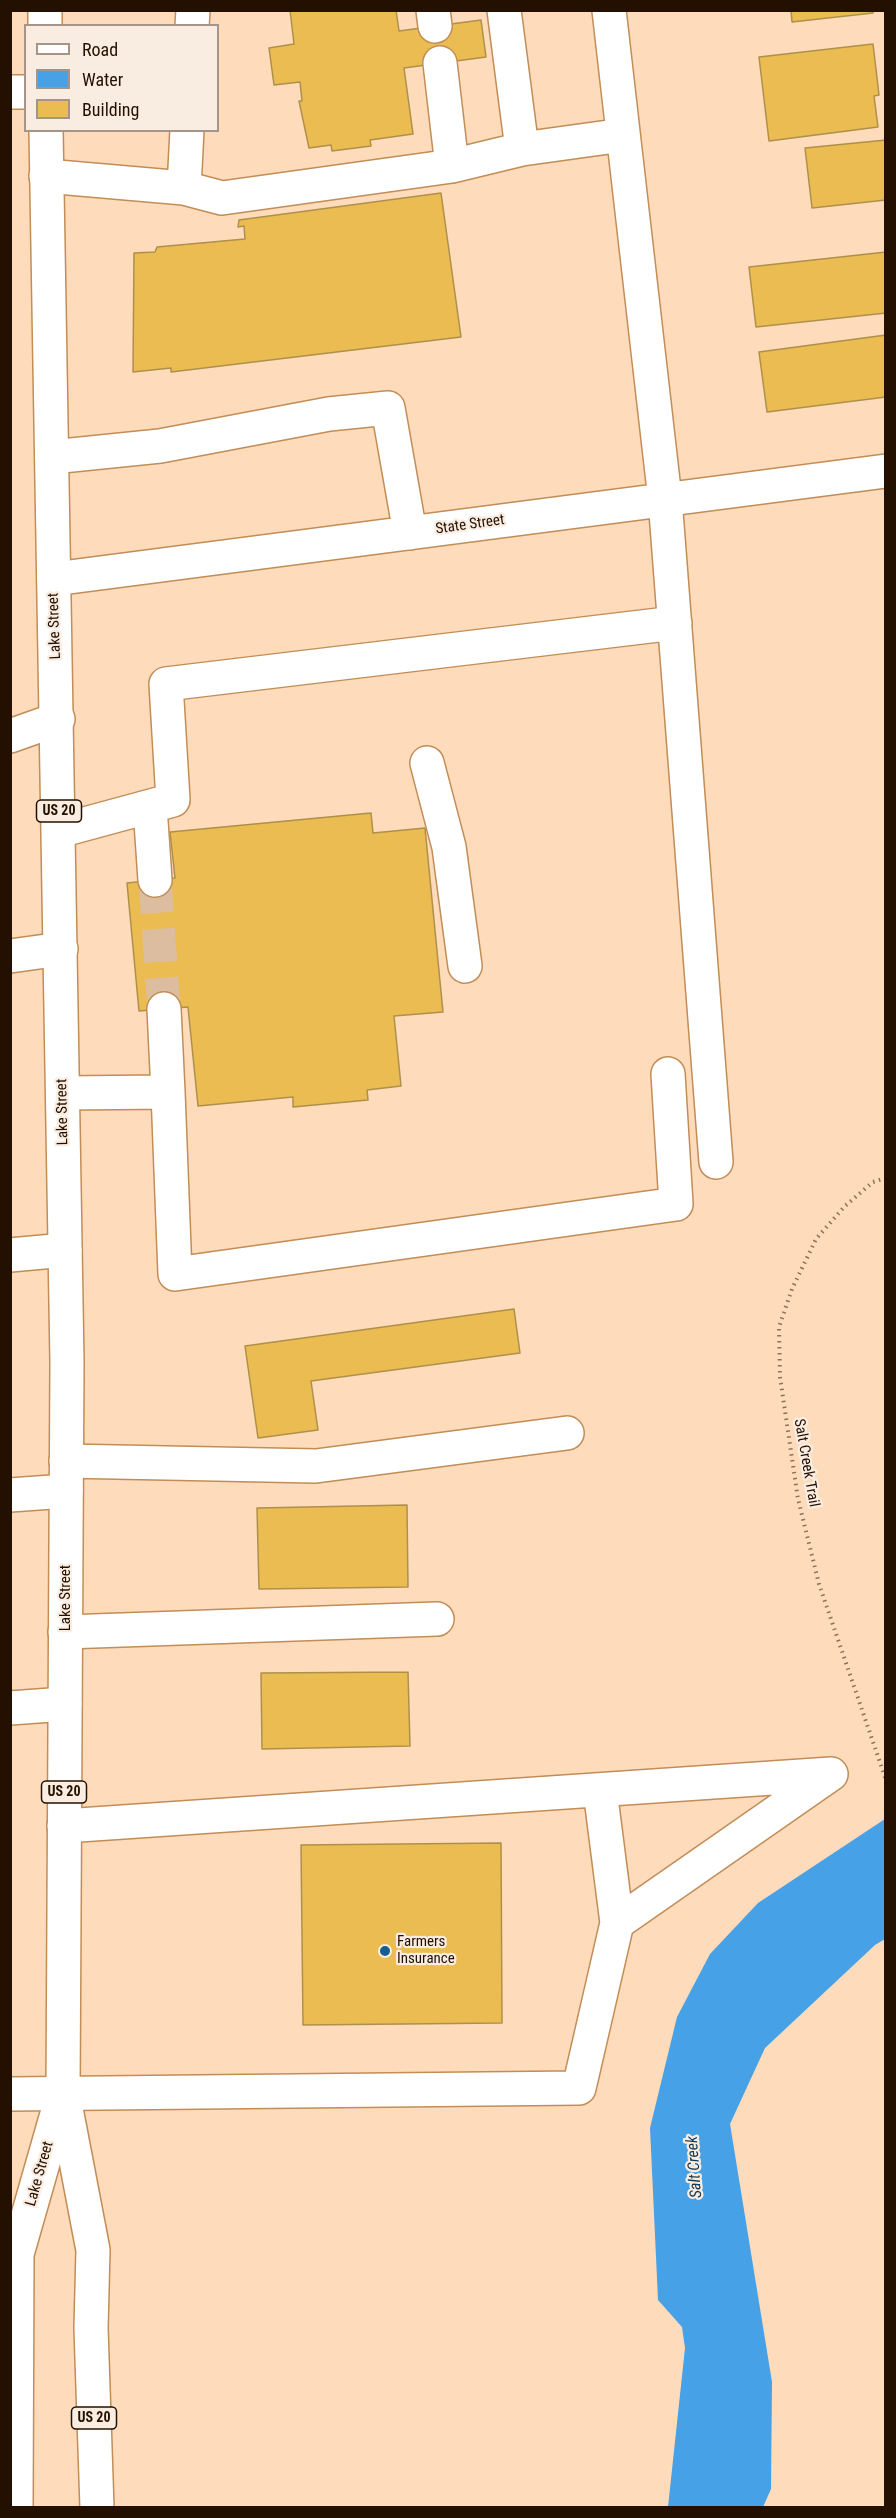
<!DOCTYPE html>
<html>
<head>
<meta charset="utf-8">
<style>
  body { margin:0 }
  #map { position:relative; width:896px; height:2518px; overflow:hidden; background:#fddbbb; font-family:"Roboto Condensed",sans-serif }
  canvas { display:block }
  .frame { position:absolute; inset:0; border:12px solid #241000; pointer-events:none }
  .legend { position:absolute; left:24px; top:24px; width:195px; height:108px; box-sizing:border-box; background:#f9ede2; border:2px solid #a49588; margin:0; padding:8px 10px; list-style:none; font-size:18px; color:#241000 }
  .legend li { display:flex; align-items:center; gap:12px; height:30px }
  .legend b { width:30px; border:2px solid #a49588 }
</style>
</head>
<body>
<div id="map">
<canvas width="896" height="2518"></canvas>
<div class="frame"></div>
<ul class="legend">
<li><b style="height:8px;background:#fff"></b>Road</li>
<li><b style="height:16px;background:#47a1e7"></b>Water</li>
<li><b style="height:16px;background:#ebbc51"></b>Building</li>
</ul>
</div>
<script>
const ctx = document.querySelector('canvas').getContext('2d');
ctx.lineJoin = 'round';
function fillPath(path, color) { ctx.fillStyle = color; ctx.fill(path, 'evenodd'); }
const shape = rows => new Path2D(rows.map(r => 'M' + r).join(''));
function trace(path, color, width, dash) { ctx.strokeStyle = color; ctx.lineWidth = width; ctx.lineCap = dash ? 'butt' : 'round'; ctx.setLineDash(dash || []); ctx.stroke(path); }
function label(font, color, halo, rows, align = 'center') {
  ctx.font = font + ' "Roboto Condensed",sans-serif'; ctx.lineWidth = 4.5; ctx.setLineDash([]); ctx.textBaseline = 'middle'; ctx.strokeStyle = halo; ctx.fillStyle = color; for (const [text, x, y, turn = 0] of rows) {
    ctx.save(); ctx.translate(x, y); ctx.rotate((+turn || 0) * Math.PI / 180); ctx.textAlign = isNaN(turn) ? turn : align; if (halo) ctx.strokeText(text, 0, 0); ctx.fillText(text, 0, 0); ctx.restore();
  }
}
fillPath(shape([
  [885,1819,885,1939,875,1945,765,2048,730,2124,772,2382,771,2489,763,2507,668,2507,685,2348,682,2327,658,2300,650,2128,677,2017,710,1954,758,1903]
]), '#47a1e7');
const building = shape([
  [290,10,396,10,399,31,481,20,486,57,404,68,413,134,370,140,371,146,332,151,331,145,309,148,299,101,302,101,300,82,274,85,269,48,294,44,290,10],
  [791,10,873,10,873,13,792,22,791,10],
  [873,44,879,95,874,96,878,127,769,141,759,57,873,44],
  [886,140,886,200,812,208,805,148,886,140],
  [441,193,461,337,171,372,171,368,133,372,134,253,155,252,157,247,245,239,244,226,238,227,239,220,441,193],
  [886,252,886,313,756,327,749,267,886,252],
  [886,335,886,397,767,412,759,352,886,335],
  [371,813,373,833,425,828,443,1012,394,1016,401,1086,367,1090,368,1100,293,1107,293,1097,198,1106,188,1007,139,1011,127,883,175,878,170,832,371,813],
  [514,1309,520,1353,311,1381,318,1430,258,1438,245,1346,514,1309],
  [407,1505,408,1587,259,1589,257,1508,407,1505],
  [408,1672,410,1746,262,1749,261,1673,408,1672],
  [501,1843,502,2023,303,2025,301,1845,501,1843]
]);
fillPath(building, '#ebbc51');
trace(building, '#af904b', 1.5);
trace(shape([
  [155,880,164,1009]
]), '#dcbd9f', 33, [33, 16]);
const minor = shape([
  [433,10,435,26],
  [609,10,665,499,716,1162],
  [192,26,193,10],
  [10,92,26,92],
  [522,149,623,135],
  [452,166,522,149,504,10],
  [46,176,184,188,222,198,452,166,440,63],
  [184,188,187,130],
  [52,457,160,446,329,414,388,408,410,533],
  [54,579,886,471],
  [10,736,58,719],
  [427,763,449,847,465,966],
  [150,807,155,880],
  [59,831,173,800,166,684,675,623],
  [10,956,61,949],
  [164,1009,168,1092],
  [63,1093,168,1092,175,1274,676,1204,668,1074],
  [10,1255,65,1250],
  [66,1461,316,1466,567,1433],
  [10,1495,66,1491],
  [65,1632,437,1619],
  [10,1708,65,1704],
  [600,1790,617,1923],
  [10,2094,579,2088,617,1923,831,1774,64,1826]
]);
const major = shape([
  [45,10,45,26],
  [46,130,67,1361,63,2093,93,2250,91,2328,97,2508],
  [16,2508,17,2254,61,2100]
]);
trace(minor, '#c28d57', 36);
trace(major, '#c28d57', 36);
trace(shape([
  [886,1178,873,1182,845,1206,816,1239,792,1289,779,1327,780,1377,798,1499,819,1584,886,1780]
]), '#8e735b', 4, [1.5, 4.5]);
trace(minor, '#fff', 33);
trace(major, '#fff', 33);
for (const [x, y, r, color] of [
  [385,1951,6,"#145e92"]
]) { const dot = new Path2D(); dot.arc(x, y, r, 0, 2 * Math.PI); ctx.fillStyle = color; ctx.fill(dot); trace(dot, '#f9ede2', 2); }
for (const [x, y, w] of [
  [59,811,45],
  [64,1792,45],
  [94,2418,45]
]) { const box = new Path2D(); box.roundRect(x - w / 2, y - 11, w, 22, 4.5); ctx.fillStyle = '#f9ede2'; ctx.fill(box); trace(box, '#241000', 1.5); }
label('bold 14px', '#241000', null, [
  ["US 20",59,811],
  ["US 20",64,1792],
  ["US 20",94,2418]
]);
label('15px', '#241000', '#f9ede2', [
  ["State Street",470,525,-8],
  ["Lake Street",55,626,-92],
  ["Lake Street",63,1112,-91],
  ["Salt Creek Trail",806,1463,80],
  ["Lake Street",66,1598,-90],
  ["Lake Street",40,2174,-74]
]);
label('15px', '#241000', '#f9ede2', [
  ["Farmers",397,1942],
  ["Insurance",397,1959]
], 'left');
label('italic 16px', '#143955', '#f9ede2', [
  ["Salt Creek",695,2167,-94]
]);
</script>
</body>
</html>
